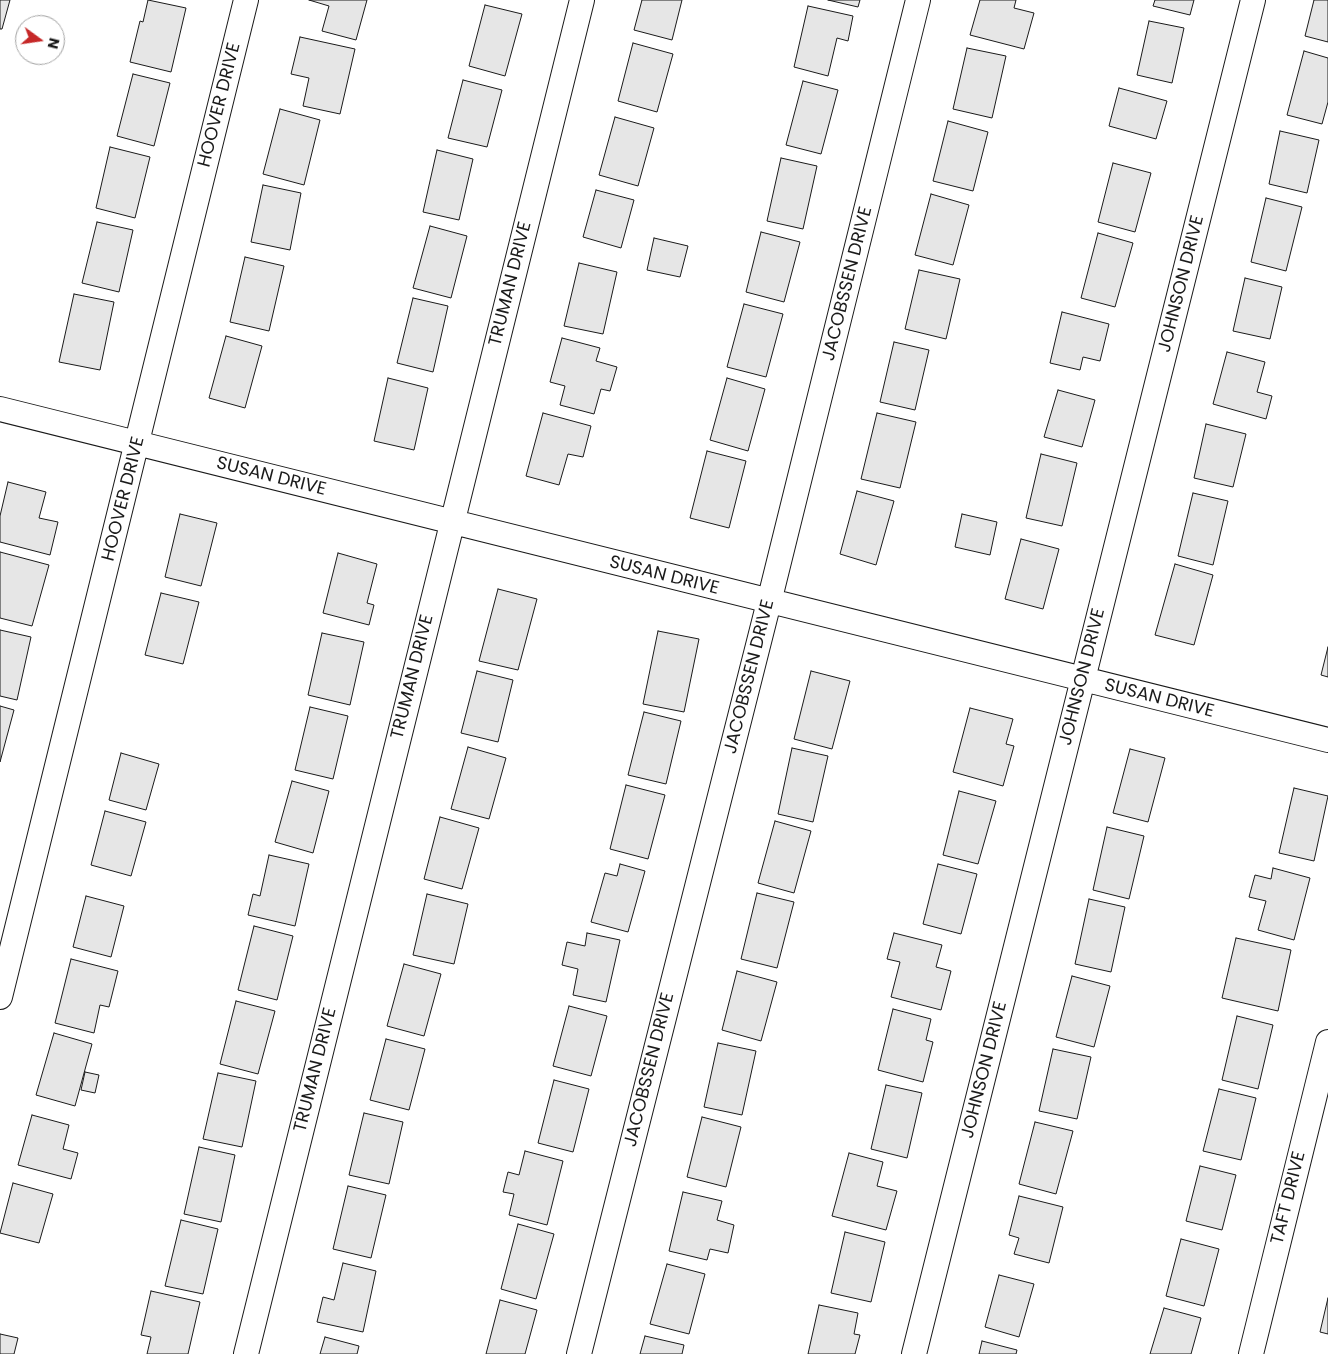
<!DOCTYPE html>
<html>
<head>
<meta charset="utf-8">
<style>
  body { margin:0 }
  #map { position:relative; width:1328px; height:1354px; overflow:hidden; background:#fff; font-family:Poppins,sans-serif }
  canvas { display:block }
  .north { position:absolute; left:15px; top:15px; width:50px; height:50px; box-sizing:border-box; background:#fff; border:1px solid #a3a3a3; border-radius:50%; rotate:104deg; font-size:14px; font-weight:700; line-height:20px; text-align:center; color:#1a1a1a }
  .north::after { content:''; display:block; margin:auto; width:18px; height:22px; background:#c62828; clip-path:polygon(50% 0,100% 100%,50% 72%,0 100%) }
</style>
</head>
<body>
<div id="map">
<canvas width="1328" height="1354"></canvas>
<div class="north">N</div>
</div>
<script>
const ctx = document.querySelector('canvas').getContext('2d');
ctx.lineJoin = 'round';
function fillPath(path, color) { ctx.fillStyle = color; ctx.fill(path, 'evenodd'); }
const shape = rows => new Path2D(rows.map(r => 'M' + r).join(''));
function trace(path, color, width, dash) { ctx.strokeStyle = color; ctx.lineWidth = width; ctx.lineCap = dash ? 'butt' : 'round'; ctx.setLineDash(dash || []); ctx.stroke(path); }
function label(font, color, halo, rows, align = 'center') {
  ctx.font = font + ' Poppins,sans-serif'; ctx.lineWidth = 4; ctx.setLineDash([]); ctx.textBaseline = 'middle'; ctx.strokeStyle = halo; ctx.fillStyle = color; for (const [text, x, y, turn = 0] of rows) {
    ctx.save(); ctx.translate(x, y); ctx.rotate((+turn || 0) * Math.PI / 180); ctx.textAlign = isNaN(turn) ? turn : align; if (halo) ctx.strokeText(text, 0, 0); ctx.fillText(text, 0, 0); ctx.restore();
  }
}
const building = shape([
  [0,0,10,0,2,29,0,29,0,0],
  [148,0,186,8,171,72,130,62,140,21,143,22,148,0],
  [309,0,367,0,356,40,322,31,329,6,309,0],
  [642,0,682,0,672,40,634,30,642,0],
  [828,0,860,0,858,7,828,0],
  [980,0,1016,0,1014,8,1034,13,1024,49,970,35,980,0],
  [1155,0,1194,0,1190,15,1153,6,1155,0],
  [1314,0,1328,0,1328,42,1305,36,1314,0],
  [485,5,522,14,505,76,469,66,485,5],
  [808,6,853,16,848,41,837,38,828,76,794,67,808,6],
  [1149,21,1184,28,1172,83,1137,75,1149,21],
  [300,37,355,49,340,114,303,106,309,78,291,74,300,37],
  [633,43,673,54,657,112,618,101,633,43],
  [967,48,1006,56,992,118,953,109,967,48],
  [1304,51,1328,58,1328,102,1322,124,1287,115,1304,51],
  [133,74,170,83,154,146,117,136,133,74],
  [463,80,502,90,487,147,448,138,463,80],
  [803,81,838,90,821,154,786,145,803,81],
  [1119,88,1167,101,1156,139,1109,126,1119,88],
  [280,109,320,120,304,185,263,174,280,109],
  [615,117,654,128,638,186,599,175,615,117],
  [948,121,988,132,973,191,933,181,948,121],
  [1280,131,1319,140,1307,193,1269,184,1280,131],
  [110,147,150,157,135,218,96,208,110,147],
  [437,150,473,159,459,220,423,212,437,150],
  [781,158,817,166,803,229,767,221,781,158],
  [1113,163,1151,173,1135,232,1098,222,1113,163],
  [263,185,301,193,290,250,251,242,263,185],
  [596,190,634,200,621,248,583,237,596,190],
  [931,194,969,205,953,265,915,255,931,194],
  [1266,198,1302,207,1286,271,1251,262,1266,198],
  [97,222,133,230,119,292,82,283,97,222],
  [430,226,467,236,451,298,413,288,430,226],
  [761,232,800,242,784,302,746,292,761,232],
  [1098,233,1133,243,1115,307,1081,298,1098,233],
  [654,238,688,246,680,277,647,270,654,238],
  [245,257,284,266,269,331,230,322,245,257],
  [579,263,617,272,603,334,564,326,579,263],
  [919,270,960,279,946,339,905,329,919,270],
  [1245,278,1282,287,1270,339,1233,331,1245,278],
  [74,294,114,302,100,370,59,362,74,294],
  [413,298,448,306,433,372,397,363,413,298],
  [744,304,783,314,766,377,727,367,744,304],
  [1062,312,1109,324,1100,361,1083,357,1080,370,1050,363,1062,312],
  [226,336,262,346,245,408,209,398,226,336],
  [562,338,600,348,596,361,617,367,610,391,601,389,594,414,560,405,565,386,550,382,562,338],
  [894,342,929,350,915,410,880,402,894,342],
  [1227,352,1265,362,1257,392,1272,396,1266,419,1213,404,1227,352],
  [388,378,428,388,414,450,374,441,388,378],
  [727,378,765,389,748,451,710,440,727,378],
  [1058,390,1095,400,1082,447,1044,437,1058,390],
  [543,413,591,426,583,457,568,454,559,485,526,476,543,413],
  [877,413,916,422,900,488,861,479,877,413],
  [1206,424,1246,434,1233,487,1194,478,1206,424],
  [707,451,746,461,729,528,690,518,707,451],
  [1041,454,1077,463,1062,526,1026,518,1041,454],
  [8,482,46,492,39,518,58,522,50,555,0,542,0,516,8,482],
  [857,491,894,501,876,565,840,554,857,491],
  [1193,493,1228,501,1213,565,1178,556,1193,493],
  [180,514,217,523,201,586,165,577,180,514],
  [962,514,997,522,990,555,955,547,962,514],
  [1021,539,1059,549,1043,609,1005,599,1021,539],
  [0,552,49,565,32,626,0,618,0,552],
  [338,553,377,564,367,603,374,605,369,625,323,613,338,553],
  [1175,564,1213,575,1194,645,1155,635,1175,564],
  [498,589,537,599,518,670,479,661,498,589],
  [161,593,199,602,183,664,145,655,161,593],
  [0,630,31,637,17,700,0,696,0,630],
  [658,631,699,639,684,712,643,704,658,631],
  [322,633,364,642,350,705,308,695,322,633],
  [1328,647,1328,677,1321,675,1328,647],
  [477,671,513,680,498,742,461,733,477,671],
  [811,671,850,681,832,749,794,739,811,671],
  [0,706,14,710,0,762,0,706],
  [310,707,348,716,333,779,295,770,310,707],
  [970,708,1013,719,1006,744,1014,746,1003,786,953,772,970,708],
  [644,712,681,721,666,784,628,775,644,712],
  [468,747,506,758,489,819,451,809,468,747],
  [792,748,828,756,813,822,778,814,792,748],
  [1130,749,1165,758,1148,822,1113,813,1130,749],
  [121,753,159,764,146,810,109,800,121,753],
  [292,781,329,791,313,853,275,842,292,781],
  [626,785,665,795,648,859,610,849,626,785],
  [1294,788,1328,796,1314,861,1279,853,1294,788],
  [959,791,996,801,978,864,943,855,959,791],
  [105,811,146,822,131,876,91,865,105,811],
  [440,817,479,828,462,889,424,879,440,817],
  [775,821,811,831,794,893,758,883,775,821],
  [1107,827,1144,836,1129,899,1093,890,1107,827],
  [269,855,309,864,295,926,248,915,253,894,260,896,269,855],
  [620,864,645,871,628,932,591,922,605,873,617,876,620,864],
  [938,864,977,874,961,934,923,924,938,864],
  [1273,868,1310,878,1294,940,1258,930,1266,901,1249,897,1255,875,1271,879,1273,868],
  [757,893,794,902,777,968,741,959,757,893],
  [427,894,468,904,454,964,413,955,427,894],
  [86,896,124,906,111,957,73,947,86,896],
  [1089,899,1125,907,1111,972,1075,964,1089,899],
  [254,926,293,936,277,1000,238,990,254,926],
  [587,933,620,940,606,1002,573,995,578,969,562,965,567,942,585,946,587,933],
  [894,933,942,945,936,967,951,971,941,1010,891,997,900,962,887,959,894,933],
  [1236,938,1291,950,1278,1011,1222,998,1236,938],
  [71,959,118,971,109,1007,100,1005,94,1033,55,1023,71,959],
  [404,964,441,974,424,1036,387,1026,404,964],
  [737,971,777,982,761,1041,722,1030,737,971],
  [1072,976,1110,986,1094,1047,1056,1037,1072,976],
  [236,1001,275,1011,258,1074,220,1064,236,1001],
  [569,1006,607,1016,591,1076,553,1066,569,1006],
  [893,1009,931,1019,926,1040,933,1042,923,1082,878,1070,893,1009],
  [1237,1016,1273,1025,1258,1089,1222,1080,1237,1016],
  [54,1033,92,1044,75,1106,36,1095,54,1033],
  [386,1039,425,1049,409,1110,370,1100,386,1039],
  [718,1043,756,1051,742,1115,704,1107,718,1043],
  [1053,1049,1091,1057,1077,1119,1039,1111,1053,1049],
  [85,1072,99,1075,95,1093,81,1090,85,1072],
  [218,1073,256,1081,242,1147,203,1139,218,1073],
  [554,1080,589,1089,573,1152,538,1143,554,1080],
  [886,1085,922,1093,907,1158,871,1149,886,1085],
  [1219,1089,1256,1098,1241,1160,1203,1151,1219,1089],
  [364,1113,403,1122,389,1184,349,1175,364,1113],
  [32,1115,69,1125,63,1149,78,1153,71,1179,18,1165,32,1115],
  [702,1117,741,1127,726,1187,687,1177,702,1117],
  [1035,1122,1073,1131,1056,1194,1019,1184,1035,1122],
  [199,1147,235,1155,221,1222,184,1214,199,1147],
  [525,1151,563,1161,547,1225,509,1215,514,1194,503,1192,508,1172,519,1175,525,1151],
  [849,1153,883,1162,877,1186,897,1191,886,1230,832,1216,849,1153],
  [1200,1166,1236,1175,1222,1230,1186,1221,1200,1166],
  [13,1183,53,1194,39,1243,0,1233,13,1183],
  [348,1186,386,1195,371,1258,333,1249,348,1186],
  [683,1192,722,1201,717,1220,734,1225,728,1253,710,1249,707,1260,669,1251,683,1192],
  [1019,1196,1063,1207,1049,1263,1014,1254,1019,1238,1009,1235,1019,1196],
  [181,1220,218,1229,203,1294,165,1286,181,1220],
  [518,1224,554,1234,536,1299,501,1289,518,1224],
  [845,1232,885,1242,871,1302,831,1293,845,1232],
  [1181,1239,1219,1249,1204,1306,1166,1296,1181,1239],
  [343,1263,376,1271,363,1332,317,1322,323,1297,334,1300,343,1263],
  [667,1264,705,1274,689,1334,650,1324,667,1264],
  [999,1275,1034,1284,1019,1337,985,1327,999,1275],
  [151,1291,200,1302,188,1354,147,1354,151,1337,141,1335,151,1291],
  [1328,1298,1328,1334,1320,1332,1328,1298],
  [500,1300,537,1310,525,1354,486,1354,500,1300],
  [819,1305,858,1313,854,1334,860,1335,855,1354,808,1354,819,1305],
  [1164,1308,1201,1318,1191,1354,1150,1354,1164,1308],
  [0,1334,18,1338,14,1354,0,1354,0,1334],
  [645,1336,684,1345,682,1354,640,1354,645,1336],
  [325,1337,359,1346,357,1354,320,1354,325,1337],
  [982,1341,1017,1350,1016,1354,979,1354,982,1341]
]);
fillPath(building, '#e6e6e6');
trace(building, '#1a1a1a', 1);
const street = shape([
  [0,409,1328,740],
  [0,997,246,0],
  [246,1354,582,0],
  [579,1354,769,602,918,0],
  [914,1354,1253,0],
  [1251,1354,1328,1042]
]);
trace(street, '#1a1a1a', 26);
trace(street, '#fff', 24);
label('18px', '#1a1a1a', '#fff', [
  ["HOOVER DRIVE",220,105,-76],
  ["TRUMAN DRIVE",511,284,-76],
  ["JACOBSSEN DRIVE",848,284,-76],
  ["JOHNSON DRIVE",1182,284,-76],
  ["SUSAN DRIVE",271,477,14],
  ["HOOVER DRIVE",124,499,-76],
  ["SUSAN DRIVE",664,576,14],
  ["TRUMAN DRIVE",413,677,-76],
  ["JACOBSSEN DRIVE",750,677,-76],
  ["JOHNSON DRIVE",1083,677,-76],
  ["SUSAN DRIVE",1159,699,14],
  ["TRUMAN DRIVE",316,1070,-76],
  ["JACOBSSEN DRIVE",650,1070,-76],
  ["JOHNSON DRIVE",985,1070,-76],
  ["TAFT DRIVE",1289,1198,-76]
]);
</script>
</body>
</html>
